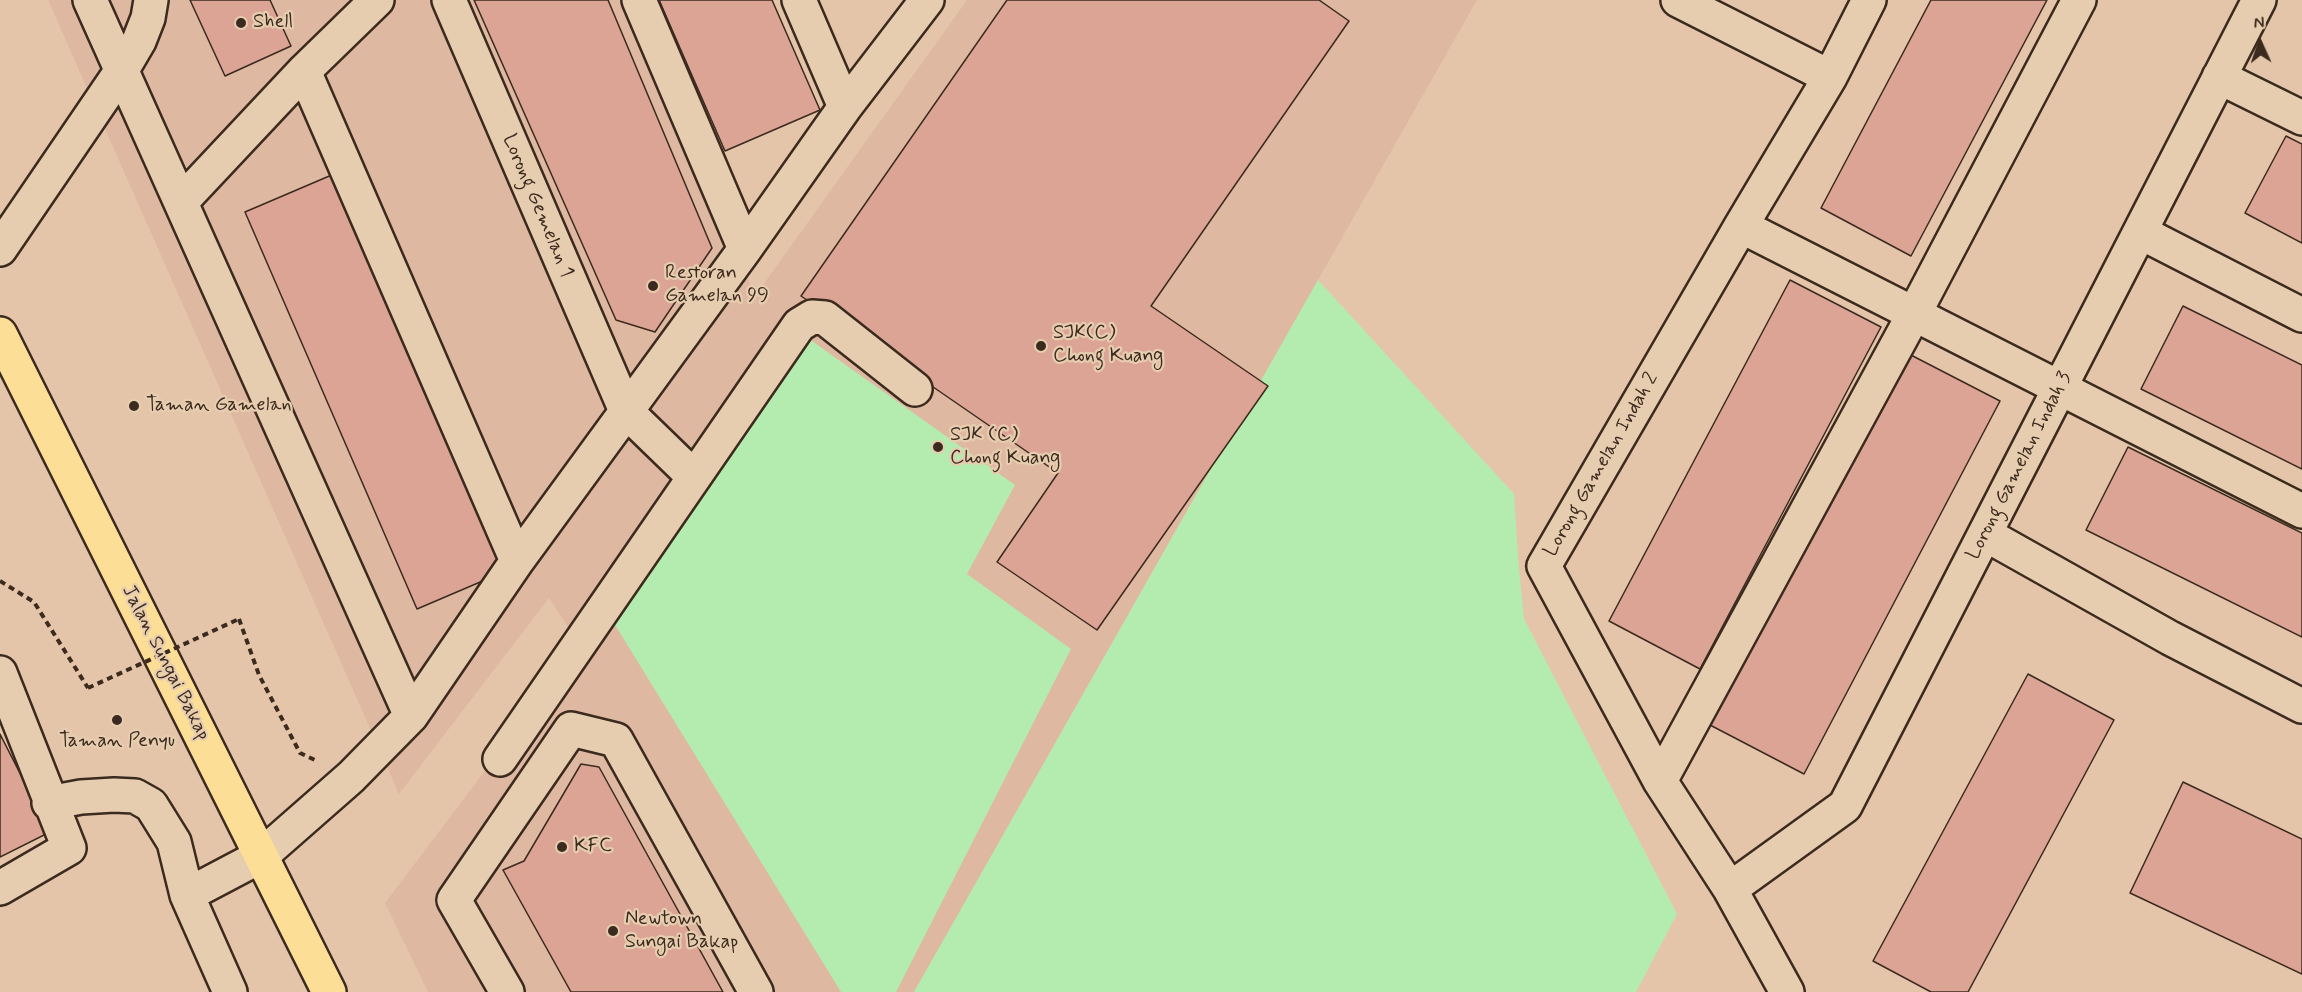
<!DOCTYPE html>
<html>
<head>
<meta charset="utf-8">
<style>
  body { margin:0 }
  #map { position:relative; width:2302px; height:992px; overflow:hidden; background:#e5c5aa; font-family:Mynerve,sans-serif }
  canvas { display:block }
  .north { position:absolute; left:2230px; top:12px; width:60px; height:60px; -webkit-text-stroke:4px #e7cdaf; paint-order:stroke; rotate:357deg; font-size:16px; font-weight:700; line-height:24px; text-align:center; color:#3b2a1e }
  .north::after { content:''; display:block; margin:auto; width:21px; height:27px; background:#3b2a1e; clip-path:polygon(50% 0,100% 100%,50% 72%,0 100%) }
</style>
</head>
<body>
<div id="map">
<canvas width="2302" height="992"></canvas>
<div class="north">N</div>
</div>
<script>
const ctx = document.querySelector('canvas').getContext('2d');
ctx.lineJoin = 'round';
function fillPath(path, color) { ctx.fillStyle = color; ctx.fill(path, 'evenodd'); }
const shape = rows => new Path2D(rows.map(r => 'M' + r).join(''));
function trace(path, color, width, dash) { ctx.strokeStyle = color; ctx.lineWidth = width; ctx.lineCap = dash ? 'butt' : 'round'; ctx.setLineDash(dash || []); ctx.stroke(path); }
function label(font, color, halo, rows, align = 'center') {
  ctx.font = font + ' Mynerve,sans-serif'; ctx.lineWidth = 4.5; ctx.setLineDash([]); ctx.textBaseline = 'middle'; ctx.strokeStyle = halo; ctx.fillStyle = color; for (const [text, x, y, turn = 0] of rows) {
    ctx.save(); ctx.translate(x, y); ctx.rotate((+turn || 0) * Math.PI / 180); ctx.textAlign = isNaN(turn) ? turn : align; if (halo) ctx.strokeText(text, 0, 0); ctx.fillText(text, 0, 0); ctx.restore();
  }
}
fillPath(shape([
  [48,0,631,0,755,296,967,0,1477,0,914,992,428,992,385,903,580,645,549,598,399,794]
]), '#dfb8a1');
fillPath(shape([
  [1318,280,1514,494,1518,558,1524,619,1677,914,1636,992,914,992],
  [788,324,1015,485,967,574,1071,649,896,992,841,992,604,607]
]), '#b4ecaf');
const building = shape([
  [190,0,270,0,291,46,225,76,190,0],
  [474,0,608,0,712,248,655,332,616,320,474,0],
  [659,0,772,0,820,110,725,151,659,0],
  [1007,0,1319,0,1349,21,1151,306,1268,386,1097,630,997,562,1058,473,801,296,1007,0],
  [1931,0,2047,0,1911,256,1821,208,1931,0],
  [2286,136,2302,144,2302,243,2245,213,2286,136],
  [334,174,506,571,417,609,245,212,334,174],
  [1790,280,1881,327,1700,669,1609,621,1790,280],
  [2183,306,2302,365,2302,469,2141,389,2183,306],
  [1907,353,2000,401,1804,774,1710,725,1907,353],
  [2128,447,2302,533,2302,637,2086,530,2128,447],
  [2028,674,2114,720,1968,992,1931,992,1873,961,2028,674],
  [0,734,50,832,0,857,0,734],
  [581,764,599,767,723,992,571,992,503,870,524,861,581,764],
  [2183,782,2302,839,2302,974,2130,893,2183,782]
]);
fillPath(building, '#dca495');
trace(building, '#3b2a1e', 1.5);
const minor = shape([
  [90,0,411,716],
  [449,0,626,411,694,477],
  [639,0,745,249],
  [799,0,845,107],
  [1678,0,1830,77],
  [304,71,517,561],
  [2219,77,2302,118],
  [181,202,304,71,377,0],
  [1741,226,2302,511],
  [2140,232,2302,315],
  [0,249,122,70,139,41,148,18,151,0],
  [1985,534,2170,638,2302,706],
  [0,673,69,848,0,888],
  [500,759,799,325,812,317,825,318,915,389],
  [1660,781,1914,314,2079,0],
  [49,803,81,797,114,795,135,796,151,805,174,842,187,895,230,992],
  [1730,889,1845,806,2259,0],
  [187,895,261,856,351,777,411,716,517,561,745,249,845,107,927,0],
  [507,992,454,900,571,729,616,740,756,992],
  [1787,992,1730,889,1660,781,1544,566,1741,226,1830,77,1869,0]
]);
const highway = shape([
  [0,334,329,992]
]);
trace(minor, '#3b2a1e', 38);
trace(highway, '#3b2a1e', 38);
trace(shape([
  [0,581,34,602,88,688],
  [239,619,259,675,300,753,315,760]
]), '#3b2a1e', 4, [6, 4.5]);
trace(minor, '#e7cdaf', 33);
trace(highway, '#fcde96', 33);
trace(shape([
  [88,688,239,619]
]), '#3b2a1e', 4, [6, 4.5]);
for (const [x, y, r, color] of [
  [241,23,6,"#3b2a1e"],
  [653,286,6,"#3b2a1e"],
  [1041,346,6,"#3b2a1e"],
  [134,406,6,"#3b2a1e"],
  [938,447,6,"#3b2a1e"],
  [117,720,6,"#3b2a1e"],
  [562,847,6,"#3b2a1e"],
  [613,931,6,"#3b2a1e"]
]) { const dot = new Path2D(); dot.arc(x, y, r, 0, 2 * Math.PI); ctx.fillStyle = color; ctx.fill(dot); trace(dot, '#e7cdaf', 2); }
label('20px', '#3b2a1e', '#e7cdaf', [
  ["Shell",253,23],
  ["Restoran",665,274],
  ["Gamelan 99",665,297],
  ["SJK(C)",1053,334],
  ["Chong Kuang",1053,357],
  ["Taman Gamelan",146,406],
  ["SJK (C)",950,436],
  ["Chong Kuang",950,459],
  ["Taman Penyu",117,742,"center"],
  ["KFC",574,847],
  ["Newtown",625,920],
  ["Sungai Bakap",625,943]
], 'left');
label('20px', '#3b2a1e', '#e7cdaf', [
  ["Lorong Gemelan 1",537,206,67],
  ["Lorong Gamelan Indah 2",1602,465,-60],
  ["Lorong Gamelan Indah 3",2020,466,-63],
  ["Jalan Sungai Bakap",165,663,63]
]);
</script>
</body>
</html>
